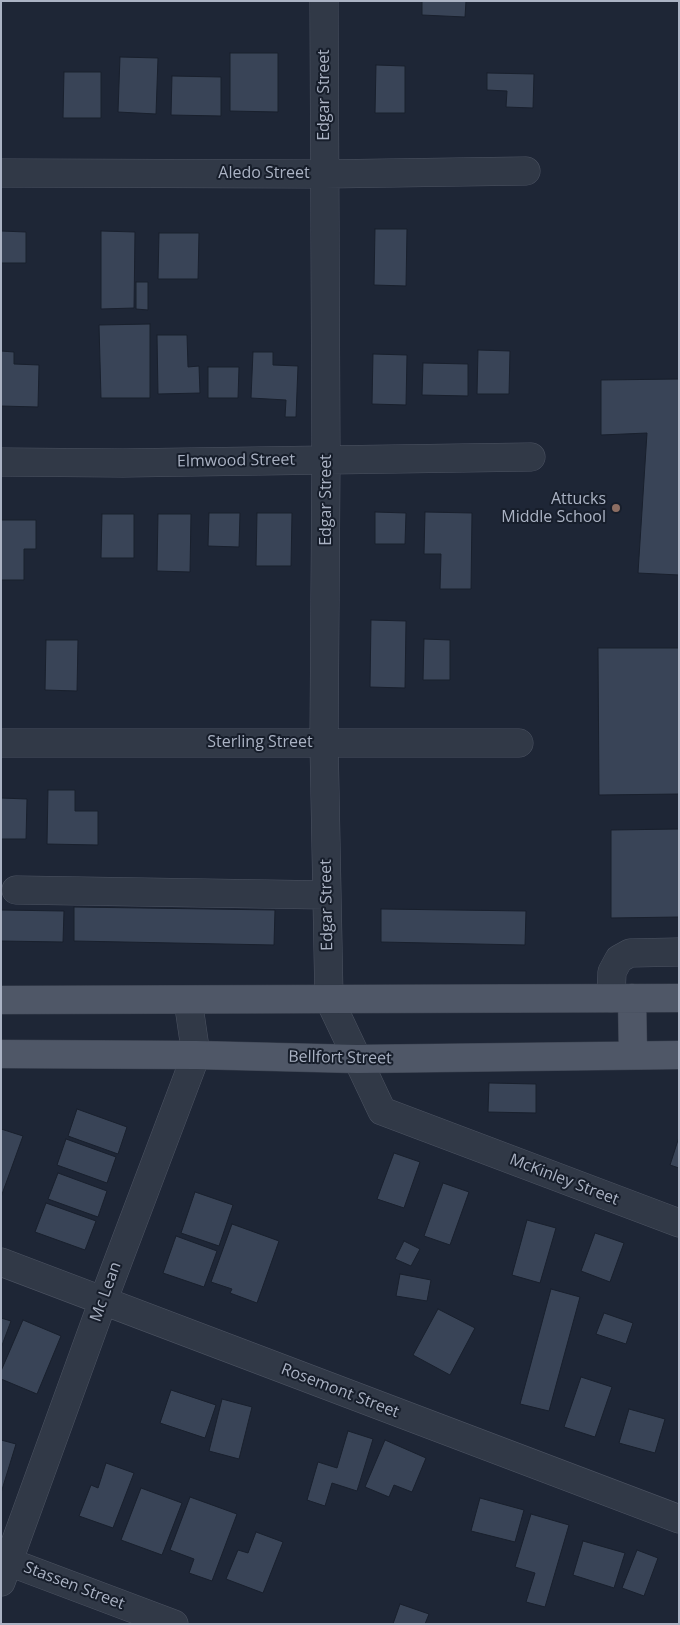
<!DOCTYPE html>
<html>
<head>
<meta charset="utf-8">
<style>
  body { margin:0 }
  #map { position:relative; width:680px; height:1625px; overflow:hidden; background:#1e2636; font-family:"Open Sans",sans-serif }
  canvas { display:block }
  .frame { position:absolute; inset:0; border:2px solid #abb3c4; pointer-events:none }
</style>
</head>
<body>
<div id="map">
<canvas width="680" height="1625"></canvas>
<div class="frame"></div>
</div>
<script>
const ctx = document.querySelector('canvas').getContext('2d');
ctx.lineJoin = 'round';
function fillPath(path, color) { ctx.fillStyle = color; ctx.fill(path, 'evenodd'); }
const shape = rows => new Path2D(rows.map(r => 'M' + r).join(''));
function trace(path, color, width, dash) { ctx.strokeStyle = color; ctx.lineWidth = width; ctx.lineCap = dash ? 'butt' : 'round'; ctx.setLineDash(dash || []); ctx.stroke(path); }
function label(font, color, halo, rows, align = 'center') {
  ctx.font = font + ' "Open Sans",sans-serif'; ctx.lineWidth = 4; ctx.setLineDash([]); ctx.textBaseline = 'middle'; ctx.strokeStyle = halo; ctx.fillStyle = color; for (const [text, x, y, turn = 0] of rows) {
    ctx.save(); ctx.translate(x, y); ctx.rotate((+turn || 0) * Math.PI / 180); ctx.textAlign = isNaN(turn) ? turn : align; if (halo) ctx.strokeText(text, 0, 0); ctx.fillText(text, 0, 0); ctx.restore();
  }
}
const building = shape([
  [422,1,466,1,465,17,422,15,422,1],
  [230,53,278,53,278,112,230,111,230,53],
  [120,57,158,58,156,114,118,112,120,57],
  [376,65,405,66,405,113,375,113,376,65],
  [64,72,101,72,101,118,63,118,64,72],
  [487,73,534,74,533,108,506,107,507,91,487,90,487,73],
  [172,76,221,77,221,116,171,115,172,76],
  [375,229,407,229,406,286,374,285,375,229],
  [1,231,26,232,26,263,1,263,1,231],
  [101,231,135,232,134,308,101,309,101,231],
  [159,233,199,233,198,279,158,279,159,233],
  [136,282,148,282,148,310,136,309,136,282],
  [150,324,150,398,101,398,99,325,150,324],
  [157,335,187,335,188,367,199,366,200,393,158,394,157,335],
  [478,350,510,351,509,394,477,394,478,350],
  [1,351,14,352,14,364,39,365,38,407,1,406,1,351],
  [253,352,273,352,273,365,298,366,296,417,285,417,286,400,251,398,253,352],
  [373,354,407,355,406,405,372,404,373,354],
  [423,363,468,364,468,396,422,395,423,363],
  [208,367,239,367,238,398,208,398,208,367],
  [679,379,679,575,638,573,647,433,601,435,601,380,679,379],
  [375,512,406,513,405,544,375,544,375,512],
  [425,512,472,513,471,589,440,589,441,554,424,554,425,512],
  [209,513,240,513,239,547,208,546,209,513],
  [257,513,292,513,291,566,256,566,257,513],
  [102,514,134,514,134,558,101,558,102,514],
  [158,514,191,514,190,572,157,571,158,514],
  [1,520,36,520,36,549,24,549,24,580,1,580,1,520],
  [371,620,406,621,405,688,370,687,371,620],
  [424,639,450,640,450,680,423,680,424,639],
  [46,640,78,640,77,691,45,690,46,640],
  [598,648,679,648,679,794,599,795,598,648],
  [48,790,75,790,75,811,98,811,98,845,47,844,48,790],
  [1,798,27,799,26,839,1,839,1,798],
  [679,829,679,917,611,918,611,830,679,829],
  [74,907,275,910,274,945,74,941,74,907],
  [381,909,526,911,525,945,381,942,381,909],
  [1,910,64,911,63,942,1,941,1,910],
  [489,1083,536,1084,536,1113,488,1112,489,1083],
  [77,1109,127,1127,118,1154,68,1136,77,1109],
  [1,1129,23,1136,1,1197,1,1129],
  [679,1137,679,1168,670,1165,679,1137],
  [66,1139,116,1157,107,1183,57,1165,66,1139],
  [394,1153,420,1162,404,1208,377,1199,394,1153],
  [58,1173,107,1191,98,1217,48,1199,58,1173],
  [443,1183,469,1192,450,1245,424,1236,443,1183],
  [195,1192,233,1205,219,1246,181,1233,195,1192],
  [46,1203,96,1221,85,1250,35,1232,46,1203],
  [527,1220,556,1228,540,1283,512,1275,527,1220],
  [232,1224,279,1241,257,1303,230,1293,232,1289,211,1282,232,1224],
  [595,1233,624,1243,610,1282,581,1271,595,1233],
  [176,1236,217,1251,204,1287,163,1273,176,1236],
  [404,1241,420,1249,411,1266,395,1259,404,1241],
  [400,1274,431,1280,427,1301,396,1296,400,1274],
  [551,1289,580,1297,549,1411,520,1404,551,1289],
  [438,1309,475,1328,450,1375,413,1355,438,1309],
  [604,1313,633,1323,626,1344,596,1334,604,1313],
  [1,1318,11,1321,1,1348,1,1318],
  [23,1320,61,1336,37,1394,1,1379,1,1371,23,1320],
  [581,1377,612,1387,595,1437,564,1427,581,1377],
  [171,1390,216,1405,205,1438,160,1423,171,1390],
  [222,1399,252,1407,239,1459,209,1451,222,1399],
  [629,1409,665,1419,655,1453,619,1443,629,1409],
  [348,1431,373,1439,357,1491,332,1483,325,1506,307,1500,318,1462,337,1468,348,1431],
  [1,1440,16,1444,1,1493,1,1440],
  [385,1440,426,1458,412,1492,394,1485,389,1497,365,1487,385,1440],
  [106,1463,134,1473,113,1528,79,1516,91,1485,98,1488,106,1463],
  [141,1488,182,1503,162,1555,121,1540,141,1488],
  [190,1497,237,1514,212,1581,189,1573,194,1559,170,1550,190,1497],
  [480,1498,524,1510,515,1542,471,1531,480,1498],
  [531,1514,569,1525,545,1607,526,1602,535,1573,515,1567,531,1514],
  [256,1532,283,1542,263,1593,226,1579,238,1550,248,1553,256,1532],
  [583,1541,625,1553,614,1588,573,1575,583,1541],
  [637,1550,658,1558,644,1596,622,1588,637,1550],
  [400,1604,429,1614,425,1624,393,1624,400,1604]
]);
fillPath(building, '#394457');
trace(building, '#19202d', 1);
const minor = shape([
  [324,1,326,459,324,742,329,999,382,1111,679,1223],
  [1,173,324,174,526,171],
  [1,462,123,463,531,457],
  [1,743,519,743],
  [16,890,327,895],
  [611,998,612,972,619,959,630,953,679,952],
  [1,1262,679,1519],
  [1,1559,174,1624],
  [1,1582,103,1301,196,1055,188,1000]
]);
const major = shape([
  [632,998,633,1055],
  [1,1000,679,998],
  [1,1054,196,1055,357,1059,679,1055]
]);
trace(minor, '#4c5362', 29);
trace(major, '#3b4250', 29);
trace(minor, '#313947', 28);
trace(major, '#4f5767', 28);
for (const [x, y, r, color] of [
  [616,508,5,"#8d6e63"]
]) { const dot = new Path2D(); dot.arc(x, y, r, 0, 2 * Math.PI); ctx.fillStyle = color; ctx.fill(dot); trace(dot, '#171e2b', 2); }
label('16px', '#abb3c4', '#171e2b', [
  ["Edgar Street",324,95,-90],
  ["Aledo Street",264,173],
  ["Elmwood Street",236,461,-1],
  ["Edgar Street",326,500,-90],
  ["Sterling Street",260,742],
  ["Edgar Street",327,905,-91],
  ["Bellfort Street",340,1058,1],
  ["McKinley Street",564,1180,21],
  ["Mc Lean",106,1292,-70],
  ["Rosemont Street",340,1391,21],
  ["Stassen Street",74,1586,21]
]);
label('16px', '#abb3c4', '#171e2b', [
  ["Attucks",606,499],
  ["Middle School",606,517]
], 'right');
</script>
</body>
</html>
